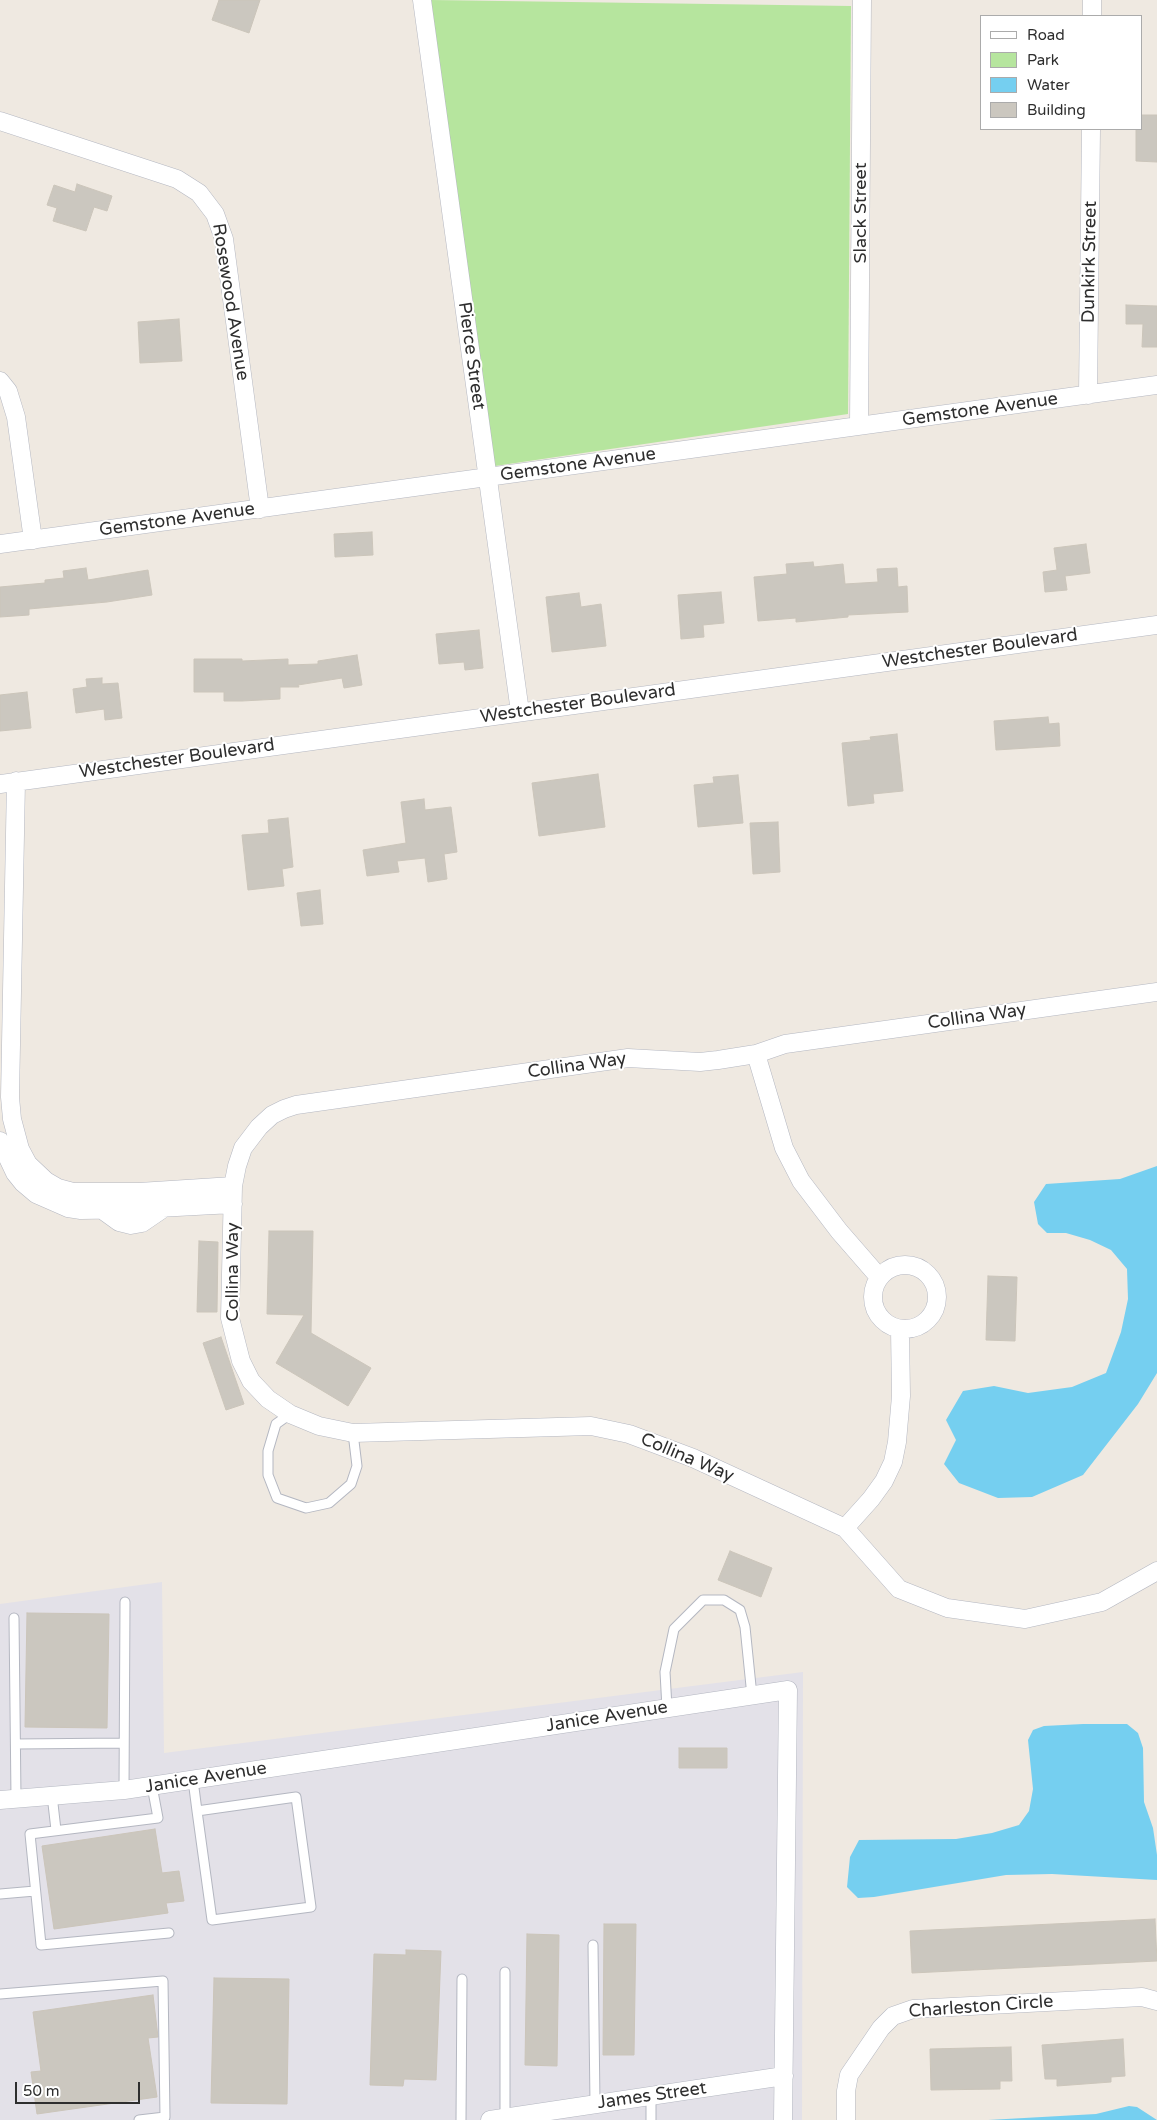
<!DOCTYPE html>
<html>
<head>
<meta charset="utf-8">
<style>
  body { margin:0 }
  #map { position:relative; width:1157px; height:2120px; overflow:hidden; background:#efe9e1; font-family:"Varela Round",sans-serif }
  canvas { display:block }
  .legend { position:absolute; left:980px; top:15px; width:162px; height:115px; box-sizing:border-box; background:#fff; border:1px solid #ababab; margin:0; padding:6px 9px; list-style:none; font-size:15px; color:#2e2e2e }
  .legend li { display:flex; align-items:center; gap:10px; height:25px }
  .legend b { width:25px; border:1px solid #ababab }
  .scale { position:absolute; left:15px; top:2082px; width:125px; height:22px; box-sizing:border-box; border:2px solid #2e2e2e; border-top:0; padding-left:6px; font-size:15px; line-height:18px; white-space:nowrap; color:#2e2e2e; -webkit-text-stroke:4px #fff; paint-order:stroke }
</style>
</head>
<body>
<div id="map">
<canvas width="1157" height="2120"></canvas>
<ul class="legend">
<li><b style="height:6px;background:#fff"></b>Road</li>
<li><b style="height:14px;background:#b6e59e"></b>Park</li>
<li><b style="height:14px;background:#75cff0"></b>Water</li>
<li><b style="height:14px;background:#cbc7bf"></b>Building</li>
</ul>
<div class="scale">50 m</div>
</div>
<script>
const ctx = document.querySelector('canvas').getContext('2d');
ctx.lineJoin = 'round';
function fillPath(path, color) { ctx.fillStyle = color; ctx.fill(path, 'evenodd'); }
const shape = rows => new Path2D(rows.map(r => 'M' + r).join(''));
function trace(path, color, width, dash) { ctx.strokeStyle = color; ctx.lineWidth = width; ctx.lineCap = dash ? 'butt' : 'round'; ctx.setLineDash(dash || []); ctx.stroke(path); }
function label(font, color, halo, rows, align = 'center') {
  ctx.font = font + ' "Varela Round",sans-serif'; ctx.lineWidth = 4; ctx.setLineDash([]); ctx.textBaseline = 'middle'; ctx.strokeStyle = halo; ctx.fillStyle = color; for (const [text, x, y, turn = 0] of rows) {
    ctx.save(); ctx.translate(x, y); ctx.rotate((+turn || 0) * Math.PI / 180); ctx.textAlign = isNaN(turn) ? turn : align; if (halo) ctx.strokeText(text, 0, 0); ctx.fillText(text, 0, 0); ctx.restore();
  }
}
fillPath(shape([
  [162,1582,164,1753,803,1672,802,2120,0,2120,0,1604]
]), '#e3e1e8');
fillPath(shape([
  [431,0,851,6,848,414,495,466]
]), '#b6e59e');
fillPath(shape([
  [1157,1166,1157,1373,1138,1404,1083,1475,1032,1497,998,1498,959,1483,944,1464,956,1440,946,1420,963,1391,994,1386,1028,1393,1072,1387,1106,1373,1121,1332,1128,1299,1127,1269,1111,1250,1090,1240,1066,1233,1047,1233,1038,1224,1034,1202,1046,1184,1120,1179],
  [1083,1724,1127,1724,1138,1733,1143,1748,1144,1802,1153,1828,1157,1855,1157,1880,1052,1874,1006,1875,874,1897,858,1898,847,1887,850,1857,859,1840,956,1839,992,1833,1019,1825,1029,1811,1033,1789,1028,1740,1033,1730,1044,1726],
  [1129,2106,1137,2107,1157,2120,988,2120,1096,2114]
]), '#75cff0');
const building = shape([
  [219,0,260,0,249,33,212,20,219,0],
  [1141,115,1157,115,1157,162,1136,161,1136,129,1141,129,1141,115],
  [77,184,112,196,107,211,94,207,86,231,53,221,57,208,47,205,54,185,75,192,77,184],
  [1126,305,1157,306,1157,347,1142,347,1143,324,1126,324,1126,305],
  [179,319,182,361,140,363,138,322,179,319],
  [372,532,373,555,335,557,334,534,372,532],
  [1086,544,1090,573,1065,576,1067,590,1045,592,1043,572,1057,570,1054,548,1086,544],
  [813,562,814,567,843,564,845,584,878,582,877,569,897,568,898,587,907,586,908,612,848,615,848,617,796,622,796,618,758,621,754,577,787,574,786,564,813,562],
  [86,568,88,580,148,570,152,595,107,602,29,609,29,615,0,617,0,587,45,583,45,580,64,578,63,571,86,568],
  [721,592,724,623,703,625,704,637,681,639,678,595,721,592],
  [579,593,581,607,601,604,606,646,552,652,546,597,579,593],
  [479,630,483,668,465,670,464,662,439,664,436,634,479,630],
  [357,655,362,685,344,688,342,678,298,685,299,687,280,687,280,699,242,701,224,701,224,692,194,692,194,659,242,659,242,661,288,659,288,665,318,664,318,661,357,655],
  [102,678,102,684,118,683,122,718,105,720,104,709,76,713,73,689,87,687,86,679,102,678],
  [27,692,31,728,0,731,0,695,27,692],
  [1048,717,1049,724,1059,723,1060,746,996,750,994,721,1048,717],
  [897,734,903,791,873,794,874,803,848,806,842,743,871,740,870,737,897,734],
  [598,774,605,827,539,836,532,783,598,774],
  [738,775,743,823,698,827,694,785,714,783,713,777,738,775],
  [424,799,425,810,451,807,457,852,444,854,447,879,428,882,425,858,397,861,399,872,367,876,363,850,406,843,401,802,424,799],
  [288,818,293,867,282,869,284,886,248,890,242,835,269,833,268,820,288,818],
  [778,822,780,872,753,874,750,823,778,822],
  [320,890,323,924,301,926,297,893,320,890],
  [269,1231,313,1231,311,1333,371,1368,348,1406,276,1363,304,1315,267,1314,269,1231],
  [199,1241,218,1242,217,1312,197,1312,199,1241],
  [988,1276,1017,1277,1015,1341,986,1340,988,1276],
  [221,1337,244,1404,226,1410,203,1343,221,1337],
  [730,1551,772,1568,761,1597,718,1580,730,1551],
  [27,1613,109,1614,107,1728,25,1727,27,1613],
  [679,1748,727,1748,727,1768,679,1768,679,1748],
  [155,1829,162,1873,179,1871,184,1901,166,1903,168,1913,54,1929,42,1846,155,1829],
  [1155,1919,1157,1961,912,1973,910,1931,1155,1919],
  [604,1924,636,1924,634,2055,603,2055,604,1924],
  [527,1934,559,1935,557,2066,525,2065,527,1934],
  [406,1950,441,1951,436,2080,404,2079,403,2086,370,2085,374,1954,406,1955,406,1950],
  [214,1978,289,1979,287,2104,211,2103,214,1978],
  [153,1995,158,2037,148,2038,157,2097,37,2114,31,2072,41,2071,33,2012,153,1995],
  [1123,2039,1125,2076,1111,2077,1111,2082,1057,2086,1057,2079,1045,2079,1042,2045,1123,2039],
  [1011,2047,1012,2081,1000,2081,1000,2089,931,2090,930,2049,1011,2047]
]);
fillPath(building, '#cbc7bf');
trace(building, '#cbc5ba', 1);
const service = shape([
  [290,1414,276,1424,268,1451,268,1475,277,1498,306,1508,329,1503,351,1484,357,1466,353,1433],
  [14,1618,16,1798],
  [667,1708,665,1672,674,1629,703,1600,724,1600,740,1610,745,1627,752,1696],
  [16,1744,124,1743],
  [193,1780,197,1811,212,1920,311,1907,296,1797,197,1811],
  [152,1786,158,1818,30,1834,41,1945,169,1933],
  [124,1790,125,1602],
  [52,1795,56,1830],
  [0,1894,35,1891],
  [593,1945,595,2104],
  [505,1972,505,2118],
  [0,1994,163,1981,165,2117,139,2120],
  [651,2096,651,2120],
  [461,2120,462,1979]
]);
const minor = shape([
  [422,0,520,712],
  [1092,16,1092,0],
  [0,121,177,179,199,193,215,214,224,239,260,509],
  [0,381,8,391,16,417,33,540],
  [1088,395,1091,129],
  [859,426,862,0],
  [0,544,1157,385],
  [16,781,10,1097,12,1119,20,1149,28,1164,46,1181,58,1188,73,1192,139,1192,233,1186],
  [0,784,1157,625],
  [1157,992,785,1044,756,1054,718,1060,700,1062,628,1058,296,1105,284,1109,272,1115,259,1127,243,1148,237,1166,233,1186,230,1318,241,1361,251,1381,268,1399,290,1414,319,1426,353,1433,591,1426,629,1434,693,1458,845,1528,899,1589,947,1608,1025,1619,1102,1602,1157,1571],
  [756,1054,784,1148,801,1181,839,1231,879,1277],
  [0,1141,15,1173,23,1183,36,1194,68,1208,81,1210,139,1209,233,1204],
  [101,1209,119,1222,131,1225,142,1223,164,1208],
  '873 1297a32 32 0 1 1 64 0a32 32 0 1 1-64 0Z',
  [845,1528,871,1499,884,1481,893,1462,897,1442,901,1396,900,1329],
  [0,1800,124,1790,788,1690,783,2120],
  [490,2120,784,2076],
  [846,2120,846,2091,849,2075,881,2028,893,2016,913,2009,1142,1997,1157,2001]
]);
trace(service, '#b4b7c1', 11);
trace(minor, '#b4b7c1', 19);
trace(service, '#fff', 9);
trace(minor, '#fff', 18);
label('18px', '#2e2e2e', '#fff', [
  ["Slack Street",861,213,-90],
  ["Dunkirk Street",1090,262,-89],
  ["Rosewood Avenue",230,302,81],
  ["Pierce Street",471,356,82],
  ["Gemstone Avenue",980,410,-8],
  ["Gemstone Avenue",578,465,-8],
  ["Gemstone Avenue",177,520,-8],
  ["Westchester Boulevard",980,649,-8],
  ["Westchester Boulevard",578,704,-8],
  ["Westchester Boulevard",177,759,-8],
  ["Collina Way",977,1017,-8],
  ["Collina Way",577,1066,-8],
  ["Collina Way",233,1272,-90],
  ["Collina Way",687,1458,23],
  ["Janice Avenue",607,1717,-9],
  ["Janice Avenue",206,1778,-9],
  ["Charleston Circle",981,2007,-4],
  ["James Street",652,2096,-8]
]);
</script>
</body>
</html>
